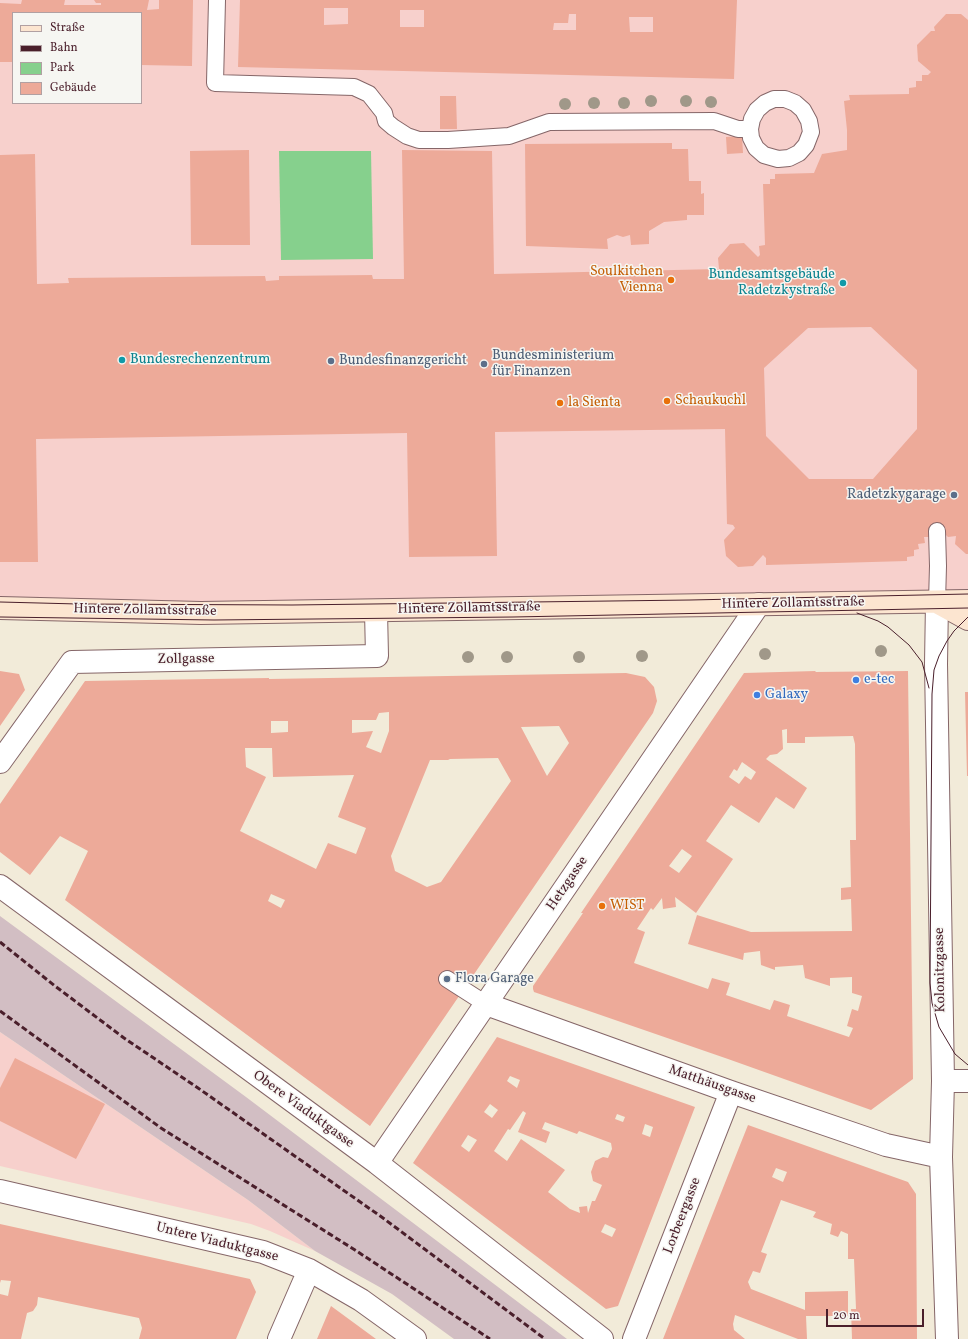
<!DOCTYPE html>
<html>
<head>
<meta charset="utf-8">
<style>
  body { margin:0 }
  #map { position:relative; width:968px; height:1339px; overflow:hidden; background:#f2ebd9; font-family:Vollkorn,serif }
  canvas { display:block }
  .legend { position:absolute; left:12px; top:12px; width:130px; height:92px; box-sizing:border-box; background:#f6f6f2; border:1px solid #b1a0a2; margin:0; padding:5px 7px; list-style:none; font-size:12px; color:#4a1f2b }
  .legend li { display:flex; align-items:center; gap:8px; height:20px }
  .legend b { width:20px; border:1px solid #b1a0a2 }
  .scale { position:absolute; left:826px; top:1309px; width:98px; height:18px; box-sizing:border-box; border:2px solid #4a1f2b; border-top:0; padding-left:5px; font-size:12px; line-height:14px; white-space:nowrap; color:#4a1f2b; -webkit-text-stroke:3px #f6f6f2; paint-order:stroke }
</style>
</head>
<body>
<div id="map">
<canvas width="968" height="1339"></canvas>
<ul class="legend">
<li><b style="height:5px;background:#fce5d0"></b>Straße</li>
<li><b style="height:5px;background:#4a1f2b"></b>Bahn</li>
<li><b style="height:11px;background:#86d08d"></b>Park</li>
<li><b style="height:11px;background:#edaa99"></b>Gebäude</li>
</ul>
<div class="scale">20 m</div>
</div>
<script>
const ctx = document.querySelector('canvas').getContext('2d');
ctx.lineJoin = 'round';
function fillPath(path, color) { ctx.fillStyle = color; ctx.fill(path, 'evenodd'); }
const shape = rows => new Path2D(rows.map(r => 'M' + r).join(''));
function trace(path, color, width, dash) { ctx.strokeStyle = color; ctx.lineWidth = width; ctx.lineCap = dash ? 'butt' : 'round'; ctx.setLineDash(dash || []); ctx.stroke(path); }
function label(font, color, halo, rows, align = 'center') {
  ctx.font = font + ' Vollkorn,serif'; ctx.lineWidth = 3; ctx.setLineDash([]); ctx.textBaseline = 'middle'; ctx.strokeStyle = halo; ctx.fillStyle = color; for (const [text, x, y, turn = 0] of rows) {
    ctx.save(); ctx.translate(x, y); ctx.rotate((+turn || 0) * Math.PI / 180); ctx.textAlign = isNaN(turn) ? turn : align; if (halo) ctx.strokeText(text, 0, 0); ctx.fillText(text, 0, 0); ctx.restore();
  }
}
fillPath(shape([
  [0,0,968,0,968,610,0,609],
  [13,13,141,13,141,103,13,103],
  [0,1032,248,1200,315,1251,270,1231,251,1224,0,1166]
]), '#f7d0cc');
fillPath(shape([
  [0,916,246,1097,567,1339,454,1339,392,1294,315,1251,248,1200,0,1032]
]), '#d2bec3');
fillPath(shape([
  [279,151,371,151,373,259,281,260]
]), '#86d08d');
fillPath(shape([
  [22,0,65,0,64,5,101,5,101,3,96,3,94,0,149,0,147,10,159,9,159,0,193,0,192,66,141,65,141,13,13,13,13,62,0,62,0,3,21,4],
  [240,0,737,0,734,79,238,67],
  [324,8,348,8,348,24,324,25],
  [400,10,424,10,424,27,400,27],
  [569,14,576,14,576,30,553,30,554,23,568,23],
  [629,17,653,17,653,32,630,32],
  [946,14,961,14,968,20,968,554,966,554,955,544,956,536,948,537,942,531,930,537,924,537,925,543,918,544,919,549,914,550,914,556,907,557,907,561,766,565,766,558,763,555,753,566,738,567,726,556,724,540,735,528,733,525,727,524,725,429,495,432,497,556,409,557,407,433,36,439,38,562,0,562,0,155,35,154,37,284,69,283,68,278,265,276,266,281,279,280,279,276,372,275,373,279,404,279,402,150,492,151,494,274,719,269,718,258,730,244,744,243,758,257,760,255,759,246,765,245,763,184,770,184,770,179,775,179,775,174,814,173,822,154,847,150,847,130,844,101,850,100,849,95,909,94,909,88,916,87,916,81,922,81,922,75,928,75,931,72,918,61,917,45,931,31,935,31,934,27],
  [871,327,917,370,917,429,873,479,809,479,766,436,764,368,808,328],
  [440,96,456,96,457,129,440,129],
  [742,136,743,153,727,154,726,137],
  [672,143,672,149,688,149,689,181,701,181,701,194,704,193,704,215,687,215,687,220,664,222,649,231,649,244,631,245,630,235,623,237,617,235,607,239,608,249,526,246,525,144],
  [249,150,250,245,191,245,190,151],
  [0,671,19,674,25,690,0,726],
  [816,671,815,672,908,671,913,1079,871,1110,728,1059,534,992,533,989,533,986,583,913,581,913,744,673],
  [787,729,787,743,805,743,805,737,853,736,855,744,856,840,850,840,851,887,841,888,841,900,851,899,852,931,751,932,697,915,688,944,743,960,744,953,760,951,761,965,775,970,775,967,803,965,805,978,830,986,830,978,852,977,852,993,862,996,858,1011,852,1009,847,1026,853,1028,849,1037,787,1016,790,1005,774,1000,770,1010,726,995,730,983,712,978,708,989,634,963,645,932,637,929,651,908,653,910,662,898,663,909,676,907,675,897,696,913,733,859,706,841,731,805,759,823,776,797,794,809,807,788,766,759,770,755,777,754,783,749,782,730],
  [742,762,756,772,751,780,745,776,739,784,729,777,734,769,737,771],
  [682,849,692,856,679,873,669,866],
  [626,673,645,677,654,687,657,701,653,713,370,1126,65,900,88,851,60,836,30,875,0,852,0,804,85,681,269,678,269,679],
  [389,712,389,731,381,753,366,747,373,731,352,733,352,720,376,720,379,713],
  [271,721,288,721,288,732,271,733],
  [559,726,569,743,547,776,521,727],
  [245,748,272,748,273,777,354,775,338,817,366,828,356,854,328,843,316,869,240,831,266,777,246,767],
  [498,758,511,781,441,882,427,887,395,871,391,856,430,760,448,760,450,759],
  [271,894,285,900,281,908,268,901],
  [965,692,968,692,968,776,967,776],
  [497,1037,695,1107,618,1306,606,1309,413,1163],
  [510,1076,520,1080,517,1088,507,1081],
  [490,1104,498,1110,492,1118,484,1112],
  [523,1111,526,1113,518,1132,546,1143,550,1132,542,1129,545,1122,577,1134,579,1131,611,1143,612,1149,608,1158,603,1157,595,1161,591,1172,593,1181,602,1185,595,1201,592,1201,588,1213,587,1206,579,1207,580,1213,570,1209,548,1192,565,1170,521,1139,507,1161,494,1151,508,1129,510,1130],
  [617,1114,625,1117,623,1122,615,1119],
  [645,1124,653,1127,650,1137,642,1134],
  [468,1135,477,1140,469,1152,461,1146],
  [605,1224,616,1229,612,1237,601,1232],
  [15,1058,105,1104,76,1159,0,1121,0,1088],
  [748,1125,908,1182,916,1194,917,1339,852,1339,851,1309,856,1309,854,1259,848,1259,848,1234,841,1231,838,1237,830,1234,832,1224,813,1217,816,1212,781,1200,761,1252,767,1254,760,1273,753,1271,748,1282,751,1289,805,1310,805,1292,848,1291,848,1316,806,1316,807,1339,798,1339,735,1315,733,1324,734,1330,745,1339,663,1339],
  [776,1168,787,1172,783,1182,772,1177],
  [0,1224,250,1279,256,1292,236,1339,139,1339,142,1328,139,1318,38,1297,37,1305,33,1311,27,1313,21,1339,0,1339,0,1294,8,1296,11,1281,1,1280,0,1283],
  [331,1306,376,1339,317,1339]
]), '#edaa99');
const lane = shape([
  [217,0,215,83,354,87,369,94,384,113,386,121,393,127,407,136,419,140,448,140,509,136,549,122,714,121,738,129,750,129,752,119,757,110,765,103,774,99,785,99,795,103,803,110,809,121,811,132,806,145,799,153,789,158,778,159,764,155,756,148,751,138,750,129],
  [937,531,938,566,937,602],
  [447,979,486,1004]
]);
const street = shape([
  [937,602,936,664,943,1081,941,1157,947,1339],
  [0,762,72,662,377,656,376,611],
  [0,886,377,1163,602,1339],
  [486,1004,731,1092,886,1145,941,1157],
  [943,1081,968,1081],
  [377,1163,759,604],
  [0,1191,263,1252,309,1270,361,1300,415,1339],
  [279,1339,309,1270],
  [634,1339,731,1092]
]);
const secondary = shape([
  [937,602,968,619],
  [0,608,201,613,968,601]
]);
trace(lane, '#856668', 18);
trace(street, '#856668', 24);
trace(secondary, '#856668', 24);
trace(lane, '#fff', 16);
trace(street, '#fff', 22);
trace(secondary, '#fce5d0', 22);
trace(shape([
  [0,602,78,604,292,605,690,600,968,594],
  [857,613,878,621,888,627,909,645,922,662,929,688],
  [0,617,214,620,513,617,968,608],
  [968,617,954,631,947,641,939,656,934,670,932,694,930,983,932,1003,939,1027,955,1054,968,1065]
]), '#4a1f2b', 1);
trace(shape([
  [0,942,55,986,124,1038,198,1088,383,1218,545,1339],
  [0,1011,161,1128,355,1250,490,1339]
]), '#4a1f2b', 3, [6, 3]);
ctx.fillStyle = '#a09889';
for (const [x, y] of [
  [651,101],
  [686,101],
  [711,102],
  [594,103],
  [624,103],
  [565,104],
  [881,651],
  [765,654],
  [642,656],
  [468,657],
  [507,657],
  [579,657]
]) { ctx.beginPath(); ctx.arc(x, y, 6, 0, 2 * Math.PI); ctx.fill(); }
for (const [x, y, r, color] of [
  [671,280,4,"#e8710a"],
  [843,283,4,"#0f9aa8"],
  [122,360,4,"#0f9aa8"],
  [331,361,4,"#5c6f8a"],
  [484,364,4,"#5c6f8a"],
  [667,401,4,"#e8710a"],
  [560,403,4,"#e8710a"],
  [954,495,4,"#5c6f8a"],
  [856,680,4,"#3f7fe0"],
  [757,695,4,"#3f7fe0"],
  [602,906,4,"#e8710a"],
  [447,979,4,"#5c6f8a"]
]) { const dot = new Path2D(); dot.arc(x, y, r, 0, 2 * Math.PI); ctx.fillStyle = color; ctx.fill(dot); trace(dot, '#f6f6f2', 1.5); }
label('14px', '#c56008', '#f6f6f2', [
  ["Soulkitchen",663,272,"right"],
  ["Vienna",663,288,"right"],
  ["Schaukuchl",675,401],
  ["la Sienta",568,403],
  ["WIST",610,906]
], 'left');
label('14px', '#0d838f', '#f6f6f2', [
  ["Bundesamtsgebäude",835,275],
  ["Radetzkystraße",835,291],
  ["Bundesrechenzentrum",130,360,"left"]
], 'right');
label('14px', '#4e5e75', '#f6f6f2', [
  ["Bundesministerium",492,356],
  ["für Finanzen",492,372],
  ["Bundesfinanzgericht",339,361],
  ["Radetzkygarage",946,495,"right"],
  ["Flora Garage",455,979]
], 'left');
label('14px', '#4a1f2b', '#f6f6f2', [
  ["Hintere Zollamtsstraße",793,604,-1],
  ["Hintere Zollamtsstraße",469,609,-1],
  ["Hintere Zollamtsstraße",145,611,1],
  ["Zollgasse",186,660,-1],
  ["Hetzgasse",568,884,-56],
  ["Kolonitzgasse",941,970,-91],
  ["Matthäusgasse",712,1085,19],
  ["Obere Viaduktgasse",303,1110,36],
  ["Lorbeergasse",683,1216,-69],
  ["Untere Viaduktgasse",217,1243,14]
]);
label('14px', '#366cbe', '#f6f6f2', [
  ["e-tec",864,680],
  ["Galaxy",765,695]
], 'left');
</script>
</body>
</html>
